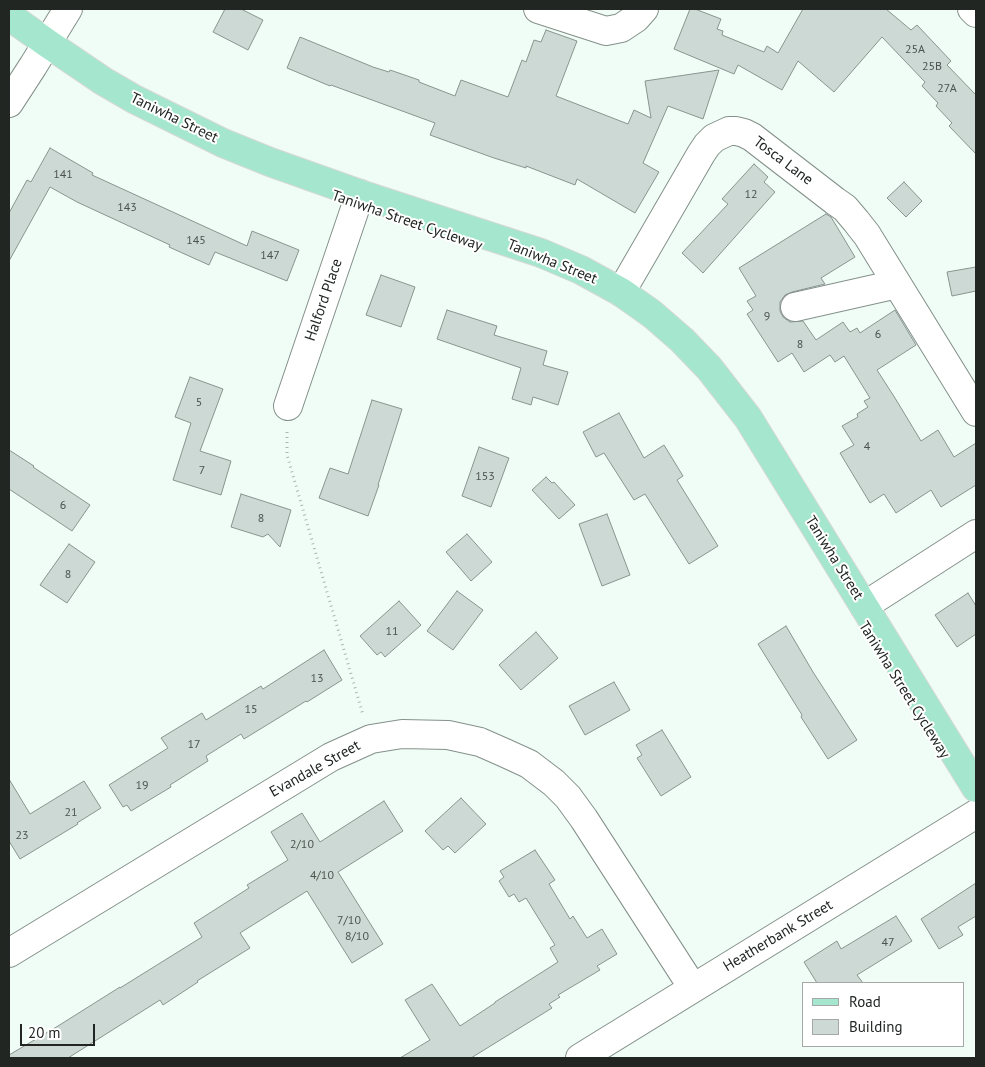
<!DOCTYPE html>
<html>
<head>
<meta charset="utf-8">
<style>
  body { margin:0 }
  #map { position:relative; width:985px; height:1067px; overflow:hidden; background:#f0fdf7; font-family:"PT Sans",sans-serif }
  canvas { display:block }
  .frame { position:absolute; inset:0; border:10px solid #212623; pointer-events:none }
  .legend { position:absolute; left:802px; top:982px; width:162px; height:65px; box-sizing:border-box; background:#fff; border:1px solid #a6a8a7; margin:0; padding:6px 9px; list-style:none; font-size:15px; color:#212623 }
  .legend li { display:flex; align-items:center; gap:10px; height:25px }
  .legend b { width:25px; border:1px solid #a6a8a7 }
  .scale { position:absolute; left:20px; top:1024px; width:75px; height:22px; box-sizing:border-box; border:2px solid #212623; border-top:0; padding-left:6px; font-size:15px; line-height:18px; white-space:nowrap; color:#212623; -webkit-text-stroke:4px #fff; paint-order:stroke }
</style>
</head>
<body>
<div id="map">
<canvas width="985" height="1067"></canvas>
<div class="frame"></div>
<ul class="legend">
<li><b style="height:6px;background:#a5e6ce"></b>Road</li>
<li><b style="height:14px;background:#cdd9d4"></b>Building</li>
</ul>
<div class="scale">20 m</div>
</div>
<script>
const ctx = document.querySelector('canvas').getContext('2d');
ctx.lineJoin = 'round';
function fillPath(path, color) { ctx.fillStyle = color; ctx.fill(path, 'evenodd'); }
const shape = rows => new Path2D(rows.map(r => 'M' + r).join(''));
function trace(path, color, width, dash) { ctx.strokeStyle = color; ctx.lineWidth = width; ctx.lineCap = dash ? 'butt' : 'round'; ctx.setLineDash(dash || []); ctx.stroke(path); }
function label(font, color, halo, rows, align = 'center') {
  ctx.font = font + ' "PT Sans",sans-serif'; ctx.lineWidth = 4; ctx.setLineDash([]); ctx.textBaseline = 'middle'; ctx.strokeStyle = halo; ctx.fillStyle = color; for (const [text, x, y, turn = 0] of rows) {
    ctx.save(); ctx.translate(x, y); ctx.rotate((+turn || 0) * Math.PI / 180); ctx.textAlign = isNaN(turn) ? turn : align; if (halo) ctx.strokeText(text, 0, 0); ctx.fillText(text, 0, 0); ctx.restore();
  }
}
const building = shape([
  [225,9,241,9,263,20,248,50,213,32,225,9],
  [690,9,695,9,721,19,717,29,723,31,722,35,764,52,767,46,778,53,803,9,886,9,911,30,917,25,951,61,947,65,976,95,976,154,949,126,952,123,936,106,938,103,922,86,925,82,882,37,834,92,798,61,782,90,738,65,734,74,674,49,690,9],
  [546,30,577,41,556,96,628,124,634,110,651,118,645,81,719,70,703,119,668,106,643,163,659,172,635,213,577,179,575,185,526,166,526,168,494,158,430,135,435,123,331,85,330,86,287,68,300,37,373,67,389,72,390,70,419,80,419,82,455,96,461,80,508,97,522,60,526,62,534,40,541,42,546,30],
  [50,148,93,173,92,175,247,246,252,231,299,250,287,281,215,252,209,265,169,247,170,245,77,202,50,187,9,261,9,213,27,180,31,182,50,148],
  [754,164,768,177,764,182,775,192,703,273,682,253,728,204,722,199,754,164],
  [904,182,922,201,906,217,887,198,904,182],
  [826,214,831,217,855,257,821,278,825,284,792,292,785,295,780,302,780,311,783,317,790,322,803,321,816,340,843,322,850,332,857,328,860,333,895,310,916,345,877,370,895,398,921,441,938,430,954,457,976,443,976,485,941,507,931,490,896,513,884,494,870,503,840,453,854,445,842,426,858,417,857,414,868,407,864,401,870,398,844,356,835,362,830,355,804,372,792,353,778,362,747,314,753,310,747,301,756,296,739,268,826,214],
  [976,267,976,291,952,296,947,272,976,267],
  [381,275,415,287,401,327,366,315,381,275],
  [447,310,497,326,494,335,547,351,543,365,568,372,558,405,533,397,531,405,512,399,521,368,437,339,447,310],
  [190,377,223,389,200,451,231,461,221,495,173,480,191,423,175,417,190,377],
  [372,400,402,409,378,485,379,485,368,516,319,498,330,468,348,474,372,400],
  [619,413,644,458,664,445,683,476,677,480,718,546,689,564,645,494,634,500,604,453,596,457,583,432,619,413],
  [479,447,509,458,491,507,462,496,479,447],
  [9,450,34,466,33,467,90,505,72,531,9,489,9,450],
  [546,477,552,483,554,482,575,505,559,519,532,490,546,477],
  [241,494,291,510,280,547,268,534,263,537,231,527,241,494],
  [607,514,630,575,602,586,579,524,607,514],
  [467,534,492,562,471,581,446,552,467,534],
  [69,544,95,562,67,603,40,585,69,544],
  [457,591,483,610,453,650,427,631,457,591],
  [968,593,976,606,976,634,957,647,935,615,968,593],
  [399,601,421,625,385,657,381,652,377,655,360,636,399,601],
  [786,626,813,672,857,740,828,759,801,717,802,715,758,644,786,626],
  [536,632,558,658,521,690,499,665,536,632],
  [324,650,342,680,307,702,306,701,244,739,241,734,206,756,208,761,170,785,171,787,131,811,127,805,123,807,109,785,168,748,161,738,202,713,206,720,261,686,263,689,324,650],
  [614,682,630,710,585,735,569,706,614,682],
  [662,730,691,777,661,796,637,758,642,755,636,745,662,730],
  [9,779,30,814,84,781,101,808,77,823,78,824,20,859,9,841,9,779],
  [461,798,486,824,455,853,448,846,443,850,425,831,461,798],
  [384,801,403,831,338,872,383,944,352,963,307,891,240,933,250,948,197,981,198,982,163,1005,160,1000,68,1058,9,1058,9,1055,58,1026,120,987,120,988,202,937,194,923,249,888,247,885,288,860,271,832,302,813,320,842,384,801],
  [535,850,555,880,549,884,570,919,573,916,587,938,602,929,617,954,597,966,600,970,558,995,560,997,549,1004,552,1008,471,1058,400,1058,430,1040,405,1000,432,984,460,1026,495,1003,495,1002,558,962,550,948,555,945,526,898,519,902,514,894,509,897,499,881,504,877,500,871,535,850],
  [976,883,976,916,958,927,963,935,939,949,921,919,976,883],
  [896,916,912,941,857,975,863,983,817,983,804,962,837,941,841,949,896,916]
]);
fillPath(building, '#cdd9d4');
trace(building, '#88948e', 1);
const minor = shape([
  [538,9,606,31,621,28,636,18,644,9],
  [972,9,976,13],
  [9,103,33,66,68,9],
  [621,292,701,154,707,145,714,138,729,131,736,131,744,133,752,137,835,201,845,208,856,221,867,235,976,412],
  [795,307,897,284],
  [288,406,360,194],
  [864,606,976,534],
  [9,953,331,757,371,739,402,734,448,735,480,742,505,753,529,764,554,783,568,797,584,819,693,988],
  [580,1058,976,814]
]);
const major = shape([
  [9,16,47,43,103,81,134,99,223,143,270,162,360,194,541,253,581,270,621,292,652,314,682,340,709,368,748,418,976,788]
]);
trace(minor, '#84908a', 30);
trace(major, '#d7d8d7', 30);
trace(shape([
  [287,432,287,455,363,715]
]), '#acb6b1', 3, [1, 4]);
trace(minor, '#fff', 28);
trace(major, '#a5e6ce', 28);
label('12px', '#4c534f', null, [
  ["25A",915,50],
  ["25B",932,67],
  ["27A",947,89],
  ["141",63,175],
  ["12",751,195],
  ["143",127,208],
  ["145",196,241],
  ["147",270,256],
  ["9",767,317],
  ["6",878,335],
  ["8",800,345],
  ["5",199,403],
  ["4",867,447],
  ["7",202,471],
  ["153",485,477],
  ["6",63,506],
  ["8",261,519],
  ["8",68,575],
  ["11",392,632],
  ["13",317,679],
  ["15",251,710],
  ["17",194,745],
  ["19",142,786],
  ["21",71,813],
  ["23",22,836],
  ["2/10",302,845],
  ["4/10",322,876],
  ["7/10",349,921],
  ["8/10",357,937],
  ["47",888,943]
]);
label('15px', '#212623', '#fff', [
  ["Taniwha Street",174,118,26],
  ["Tosca Lane",783,161,37],
  ["Taniwha Street Cycleway",407,221,19],
  ["Taniwha Street",552,262,22],
  ["Halford Place",324,300,-71],
  ["Taniwha Street",834,558,58],
  ["Taniwha Street Cycleway",904,690,58],
  ["Evandale Street",315,769,-29],
  ["Heatherbank Street",778,936,-31]
]);
</script>
</body>
</html>
